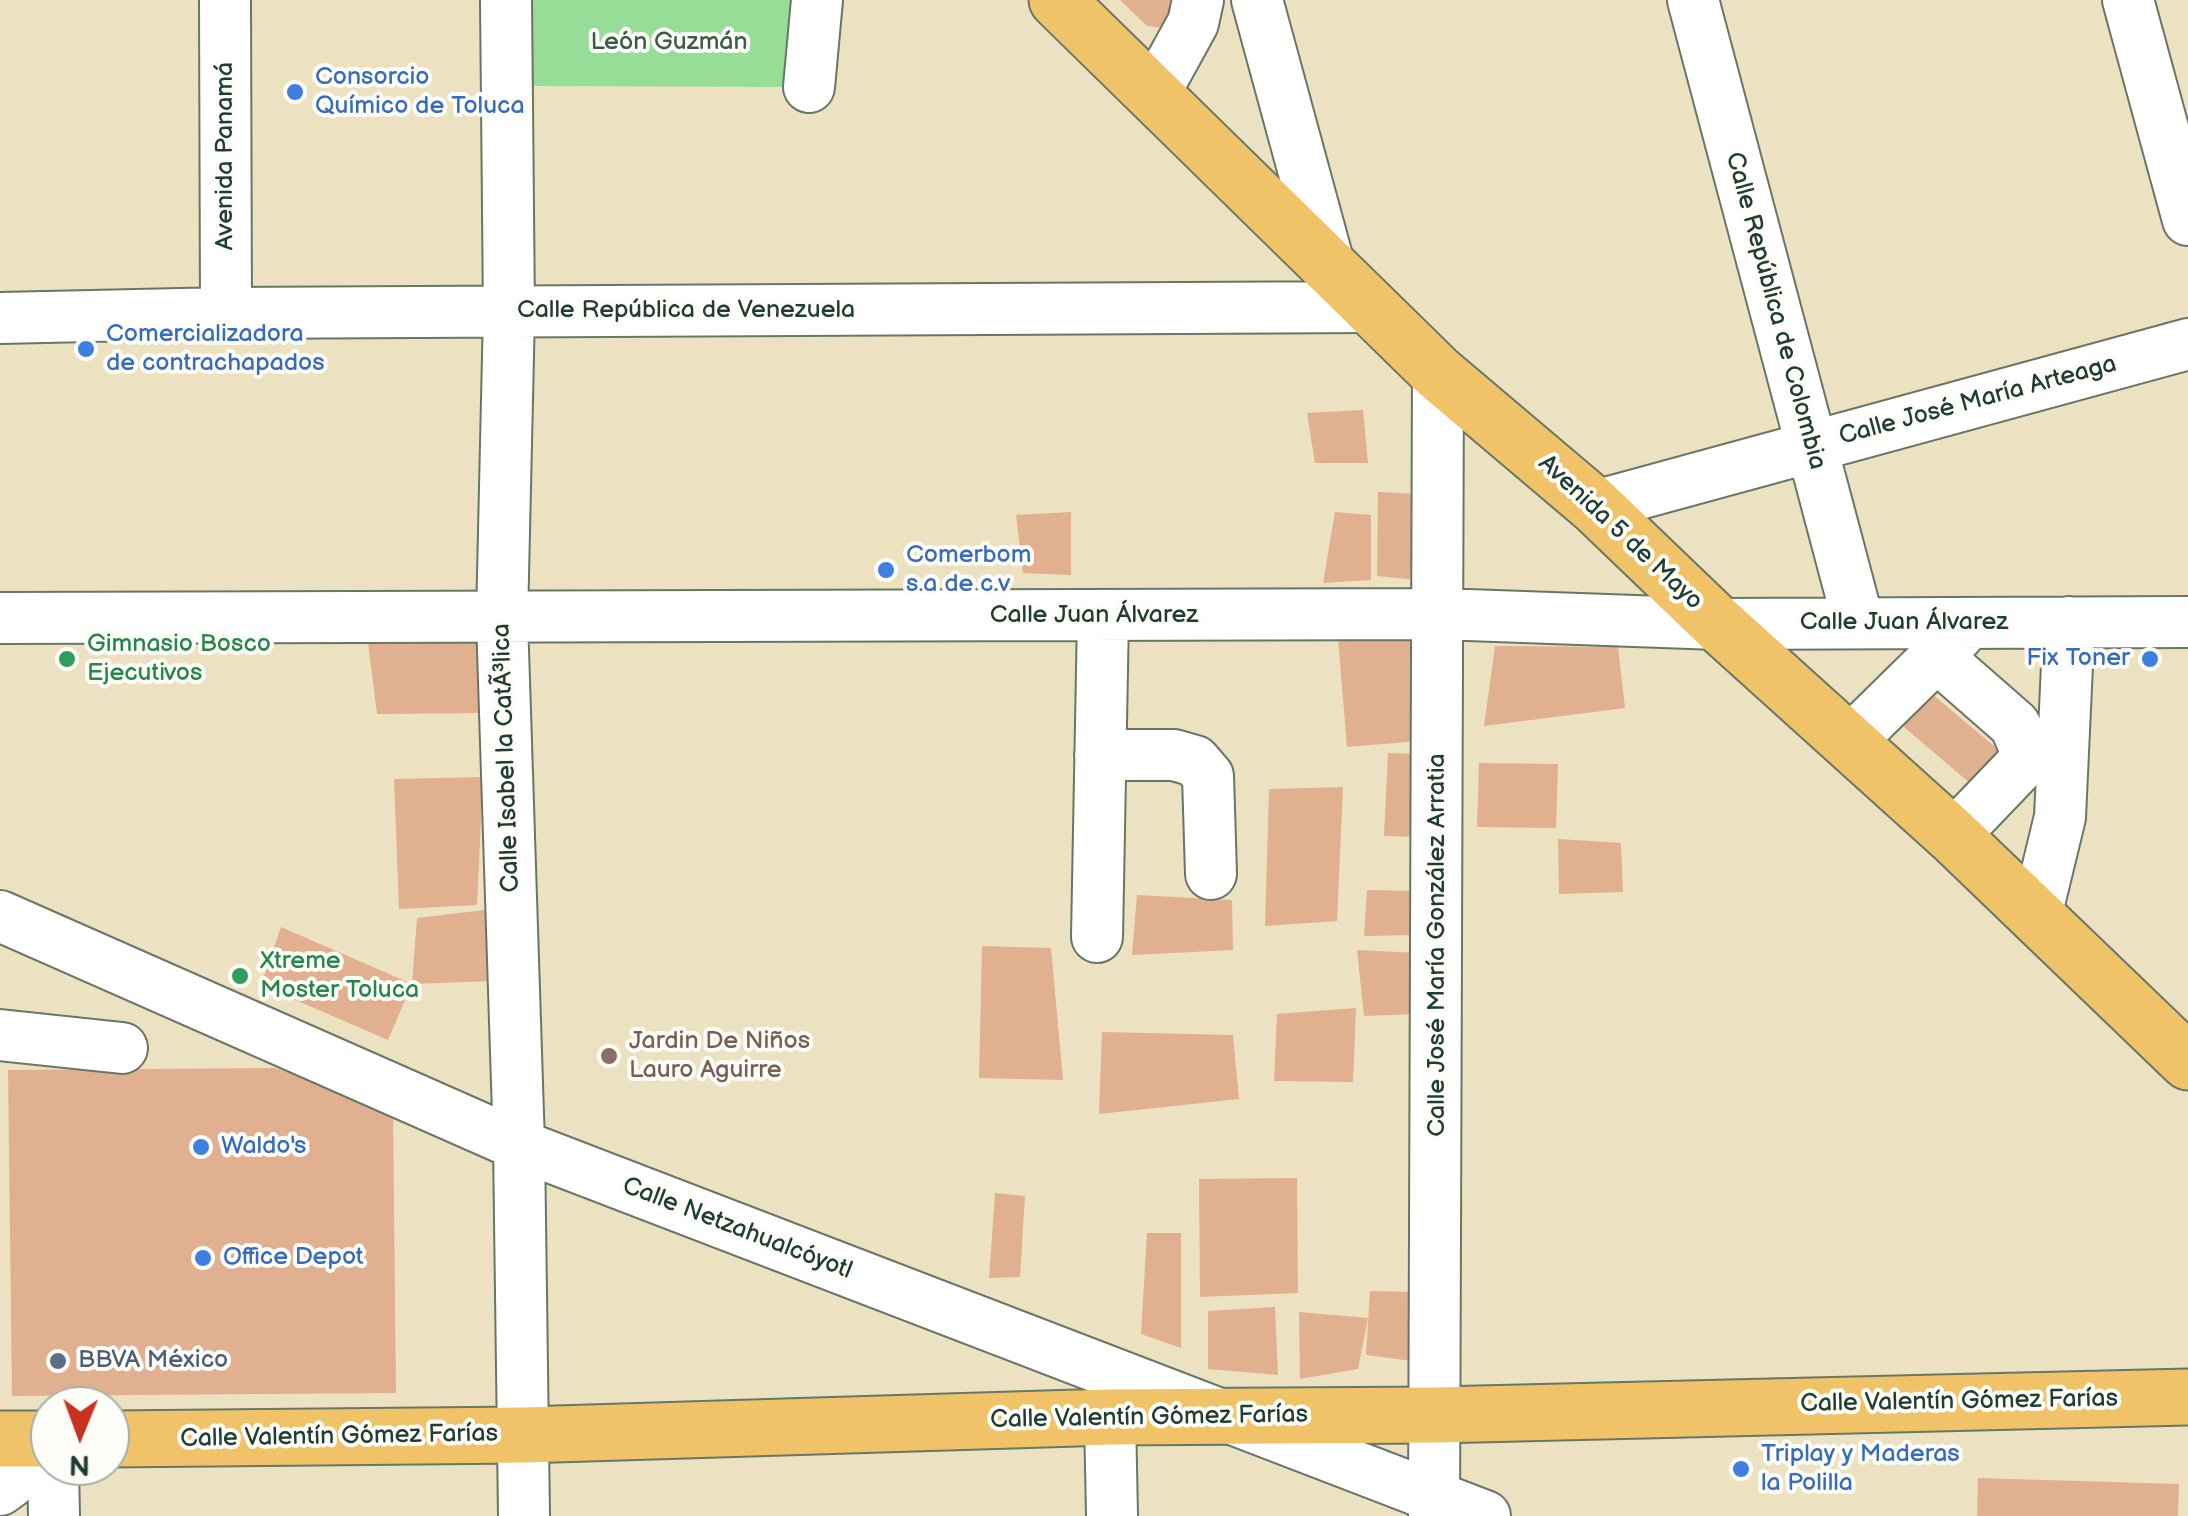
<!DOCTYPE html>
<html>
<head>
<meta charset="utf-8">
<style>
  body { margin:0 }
  #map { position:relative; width:2188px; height:1516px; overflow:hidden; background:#ece2c1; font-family:"Balsamiq Sans",sans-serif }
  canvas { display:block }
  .north { position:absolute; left:30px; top:1386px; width:100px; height:100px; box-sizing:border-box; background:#fdfcf7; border:2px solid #a4b0a9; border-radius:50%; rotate:181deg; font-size:28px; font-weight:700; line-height:40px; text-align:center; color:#1f3d34 }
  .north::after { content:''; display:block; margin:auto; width:35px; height:45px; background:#c8321e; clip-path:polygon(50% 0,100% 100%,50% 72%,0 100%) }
</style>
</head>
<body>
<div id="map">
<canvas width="2188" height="1516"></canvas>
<div class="north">N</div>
</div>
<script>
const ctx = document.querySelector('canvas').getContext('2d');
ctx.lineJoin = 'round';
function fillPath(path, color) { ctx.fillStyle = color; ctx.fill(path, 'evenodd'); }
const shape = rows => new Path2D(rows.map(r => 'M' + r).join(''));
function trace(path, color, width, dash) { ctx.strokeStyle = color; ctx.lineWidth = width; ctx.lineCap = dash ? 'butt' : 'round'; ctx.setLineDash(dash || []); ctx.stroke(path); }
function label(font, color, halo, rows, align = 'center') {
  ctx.font = font + ' "Balsamiq Sans",sans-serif'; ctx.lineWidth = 8; ctx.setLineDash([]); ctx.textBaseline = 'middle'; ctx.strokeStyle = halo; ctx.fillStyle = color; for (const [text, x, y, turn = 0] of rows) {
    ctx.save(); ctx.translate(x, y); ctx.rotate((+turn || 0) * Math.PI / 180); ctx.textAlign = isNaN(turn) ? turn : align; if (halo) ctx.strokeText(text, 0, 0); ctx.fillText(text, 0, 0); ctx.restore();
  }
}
fillPath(shape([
  [524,0,811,0,809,87,531,86]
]), '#96dd97');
fillPath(shape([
  [1120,0,1186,0,1184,31,1147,26],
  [1363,410,1368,463,1315,463,1307,413],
  [1378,492,1422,494,1428,581,1377,576],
  [1071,512,1071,575,1023,573,1016,515],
  [1335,512,1371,515,1371,580,1323,583],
  [1338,638,1426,640,1420,741,1347,747],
  [368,643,491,643,487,713,377,714],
  [1495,646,1618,647,1625,708,1484,726],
  [1919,683,2007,757,1978,790,1891,716],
  [1388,753,1418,754,1421,837,1384,836],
  [1479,763,1558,764,1556,828,1477,827],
  [483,777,477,905,399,909,394,779],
  [1343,787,1337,921,1265,926,1269,789],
  [1558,839,1621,843,1623,892,1559,894],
  [1367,890,1414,891,1417,935,1364,936],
  [1137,895,1232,900,1233,950,1132,955],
  [493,909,493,981,412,984,417,918],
  [281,927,412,984,388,1040,261,985],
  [982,946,1051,948,1063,1080,979,1078],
  [1357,950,1419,953,1416,1014,1364,1016],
  [1356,1008,1353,1082,1274,1081,1277,1014],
  [1102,1032,1233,1035,1239,1099,1099,1114],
  [275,1068,393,1108,396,1393,12,1396,8,1070],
  [1297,1178,1298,1293,1200,1297,1199,1179],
  [995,1193,1025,1196,1020,1277,989,1278],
  [1147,1233,1181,1233,1181,1348,1141,1334],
  [1370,1291,1416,1292,1412,1361,1366,1355],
  [1275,1307,1278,1375,1208,1369,1208,1311],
  [1299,1312,1368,1318,1358,1369,1300,1379],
  [1978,1478,2179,1484,2178,1516,1977,1516]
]), '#e0b090');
const minor = shape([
  [225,0,226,313],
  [506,0,509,312,502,619,519,1145,524,1516],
  [1257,0,1330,268],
  [1693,0,1858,621],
  [2128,0,2188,220],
  [809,87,817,0],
  [1154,94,1193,23,1198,0],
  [0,318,226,313,1372,307],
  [1595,506,2188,344],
  [0,618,1440,614,1718,624,2188,622],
  [1935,655,2015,725,2026,751,2022,764,1953,836],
  [1849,742,1959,634],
  [1100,755,1174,755,1195,761,1208,776,1211,874],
  [0,916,519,1145,1485,1516],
  [2036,916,2060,817,2069,622],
  [1097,937,1103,616],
  [0,1035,122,1048],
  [1110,1417,1112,1516],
  [53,1466,54,1516],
  [0,1490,11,1482,12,1439],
  [1434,1516,1438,373]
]);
const major = shape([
  [1057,0,1438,373,1595,506,1718,624,1953,836,2188,1062],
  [0,1439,50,1439],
  [110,1439,523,1435,1110,1417,1436,1415,2188,1397]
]);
trace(minor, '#677765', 54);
trace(major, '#677765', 59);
trace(minor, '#fff', 50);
trace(major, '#f0c369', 55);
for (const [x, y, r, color] of [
  [295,92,10,"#3f7fe0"],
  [86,349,10,"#3f7fe0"],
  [886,570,10,"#3f7fe0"],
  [67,659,10,"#2e9e5b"],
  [2150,659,10,"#3f7fe0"],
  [240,976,10,"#2e9e5b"],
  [609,1056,10,"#8d6e63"],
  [201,1147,10,"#3f7fe0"],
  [203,1258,10,"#3f7fe0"],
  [58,1361,10,"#5c6f8a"],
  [1741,1469,10,"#3f7fe0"]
]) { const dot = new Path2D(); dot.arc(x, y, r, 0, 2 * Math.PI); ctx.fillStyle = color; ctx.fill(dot); trace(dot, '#fdfcf7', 4); }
label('25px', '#375d48', '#fdfcf7', [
  ["León Guzmán",669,43]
]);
label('25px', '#366cbe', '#fdfcf7', [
  ["Consorcio",315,78],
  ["Químico de Toluca",315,107],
  ["Comercializadora",106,335],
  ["de contrachapados",106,364],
  ["Comerbom",906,556],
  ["s.a de c.v",906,585],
  ["Fix Toner",2130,659,"right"],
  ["Waldo's",221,1147],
  ["Office Depot",223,1258],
  ["Triplay y Maderas",1761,1455],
  ["la Polilla",1761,1484]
], 'left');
label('25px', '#1f3d34', '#fdfcf7', [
  ["Avenida Panamá",226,156,-90],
  ["Calle República de Venezuela",686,311],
  ["Calle República de Colombia",1775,311,75],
  ["Calle José María Arteaga",1978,401,-15],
  ["Avenida 5 de Mayo",1620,533,43],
  ["Calle Juan Álvarez",1094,616],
  ["Calle Juan Álvarez",1904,623],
  ["Calle Isabel la CatÃ³lica",507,758,-92],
  ["Calle José María González Arratia",1438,945,-90],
  ["Calle Netzahualcóyotl",737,1229,21],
  ["Calle Valentín Gómez Farías",1959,1402,-1],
  ["Calle Valentín Gómez Farías",1149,1418,-1],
  ["Calle Valentín Gómez Farías",339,1437,-1]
]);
label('25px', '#27864d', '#fdfcf7', [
  ["Gimnasio Bosco",87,645],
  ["Ejecutivos",87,674],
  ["Xtreme",260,962],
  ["Moster Toluca",260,991]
], 'left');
label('25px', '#785e54', '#fdfcf7', [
  ["Jardin De Niños",629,1042],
  ["Lauro Aguirre",629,1071]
], 'left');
label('25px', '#4e5e75', '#fdfcf7', [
  ["BBVA México",78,1361]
], 'left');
</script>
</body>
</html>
